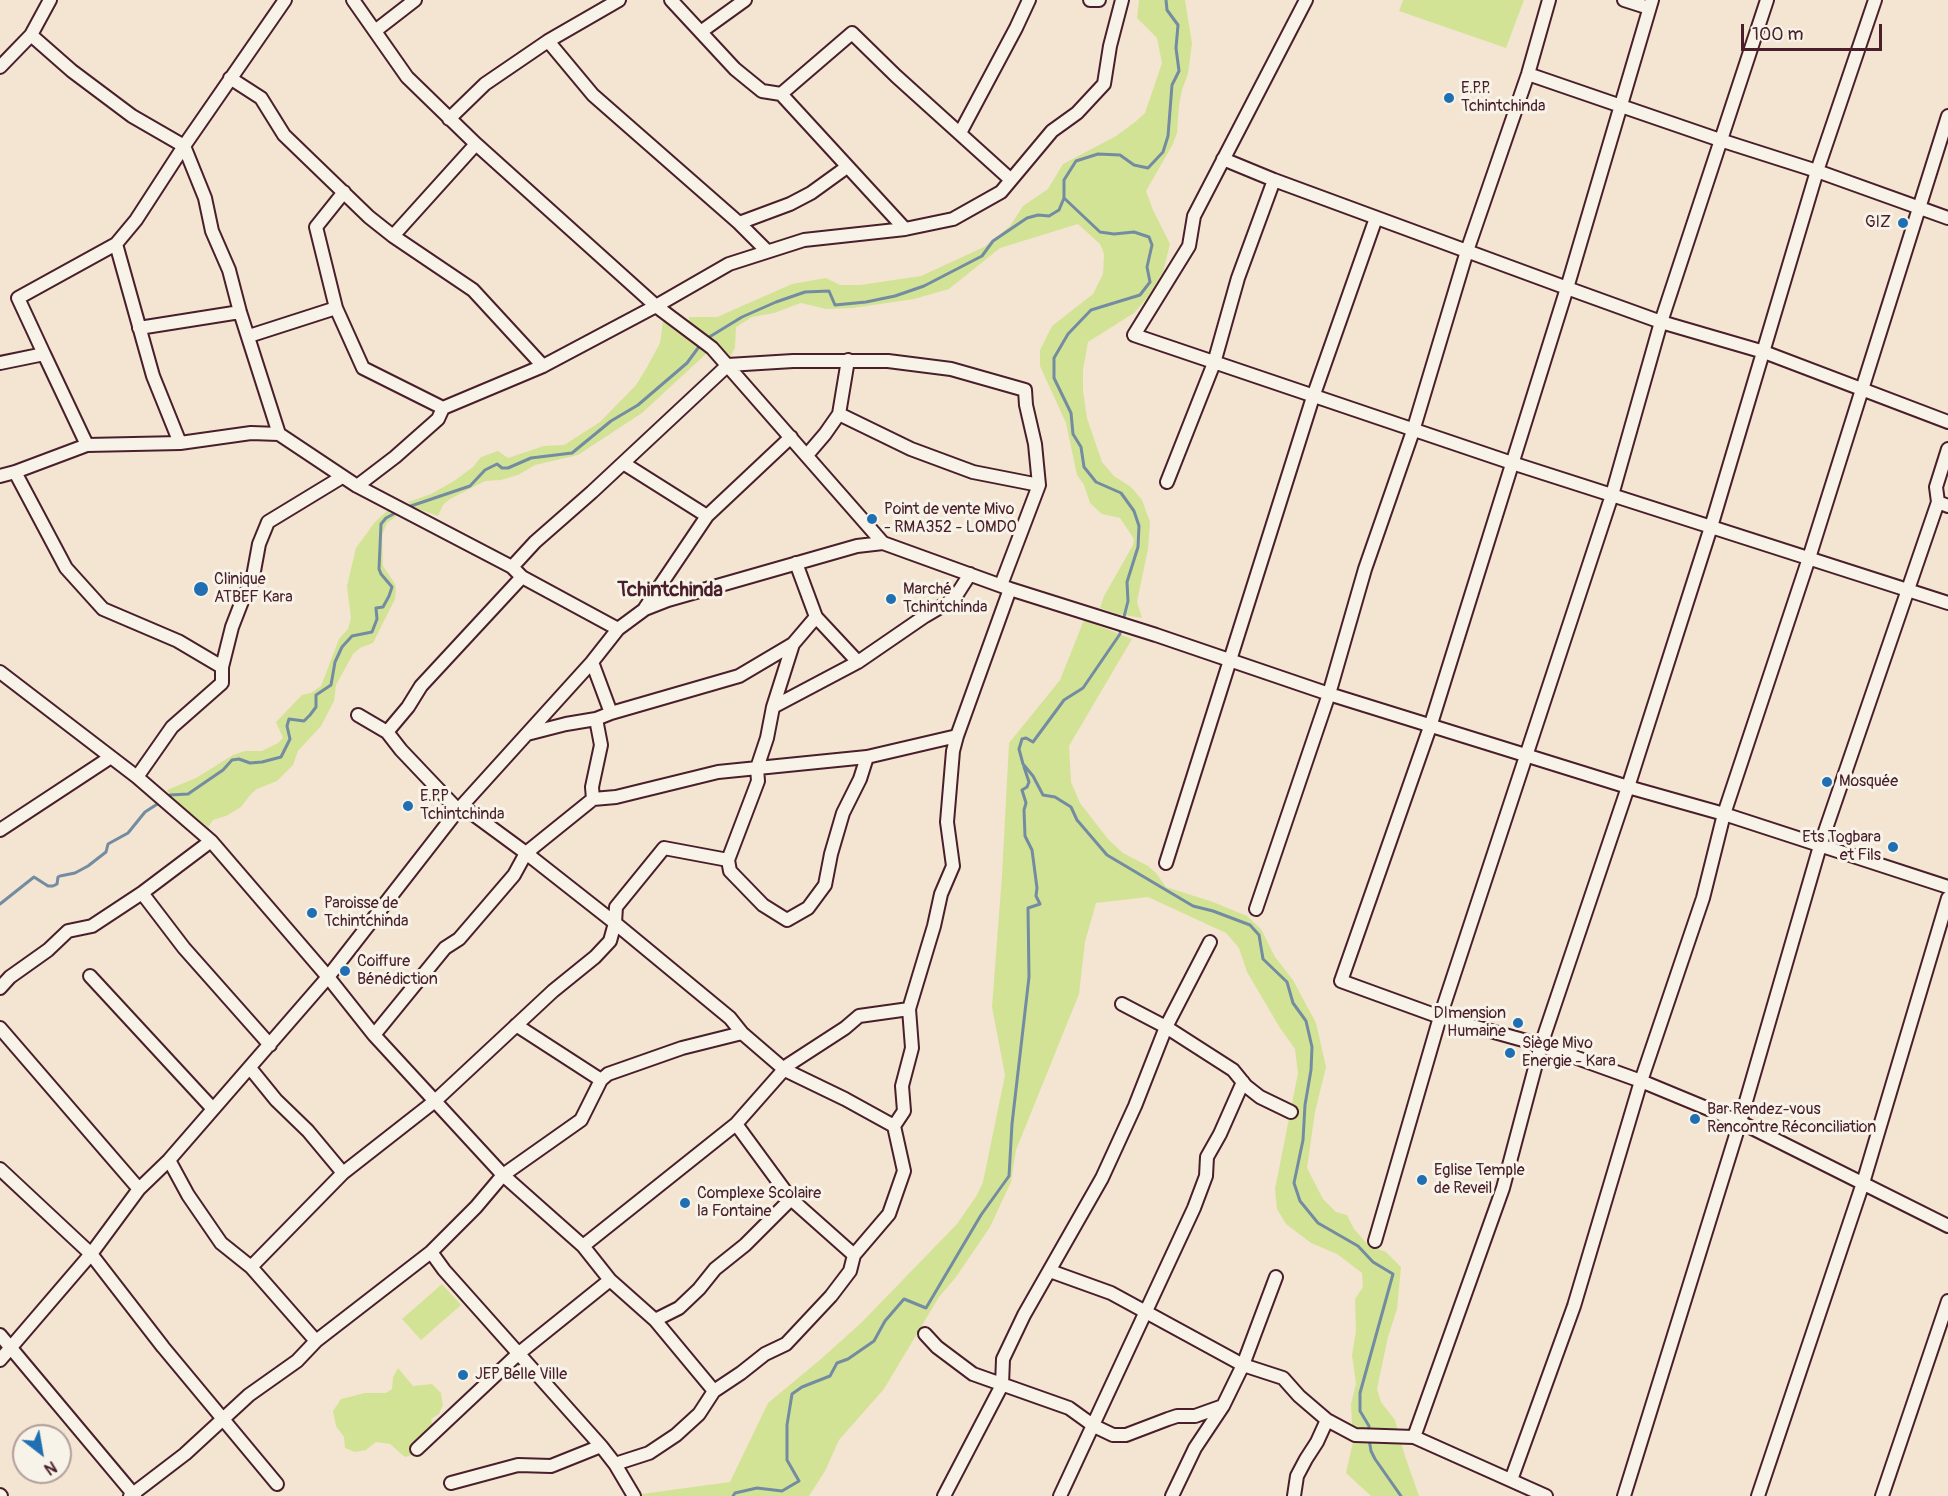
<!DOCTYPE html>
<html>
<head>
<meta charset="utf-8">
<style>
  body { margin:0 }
  #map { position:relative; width:1948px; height:1496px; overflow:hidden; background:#f3e5d1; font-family:Pangolin,sans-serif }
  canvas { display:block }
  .north { position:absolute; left:12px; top:1424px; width:60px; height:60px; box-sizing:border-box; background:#f7f3e8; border:2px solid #b29e9c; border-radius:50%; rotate:149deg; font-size:16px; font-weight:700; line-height:24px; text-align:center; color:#4a1f2b }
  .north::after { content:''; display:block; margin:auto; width:21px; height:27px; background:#1f6fb2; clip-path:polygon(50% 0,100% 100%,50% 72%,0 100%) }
  .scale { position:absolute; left:1741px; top:24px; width:141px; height:27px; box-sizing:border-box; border:3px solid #4a1f2b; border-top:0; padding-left:8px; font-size:18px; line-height:21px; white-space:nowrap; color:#4a1f2b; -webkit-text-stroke:4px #f7f3e8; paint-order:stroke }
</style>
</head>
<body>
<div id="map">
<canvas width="1948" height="1496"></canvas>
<div class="north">N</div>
<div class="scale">100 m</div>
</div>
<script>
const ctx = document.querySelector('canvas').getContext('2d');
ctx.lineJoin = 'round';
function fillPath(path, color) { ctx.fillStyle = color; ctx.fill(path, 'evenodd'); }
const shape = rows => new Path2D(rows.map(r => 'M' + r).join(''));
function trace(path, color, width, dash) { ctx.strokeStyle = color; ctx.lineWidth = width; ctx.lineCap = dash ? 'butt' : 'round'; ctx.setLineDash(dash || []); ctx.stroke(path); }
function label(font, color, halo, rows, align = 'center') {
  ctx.font = font + ' Pangolin,sans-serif'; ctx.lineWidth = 6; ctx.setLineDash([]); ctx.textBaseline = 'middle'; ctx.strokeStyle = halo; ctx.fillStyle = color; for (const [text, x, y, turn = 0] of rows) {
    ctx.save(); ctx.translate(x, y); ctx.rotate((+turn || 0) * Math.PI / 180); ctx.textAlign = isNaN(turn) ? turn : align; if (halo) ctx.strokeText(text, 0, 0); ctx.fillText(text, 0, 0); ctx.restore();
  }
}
fillPath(shape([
  [1139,0,1185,0,1192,43,1188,74,1182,90,1179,105,1177,133,1173,144,1146,191,1153,210,1170,244,1163,272,1148,297,1134,313,1088,342,1083,370,1083,391,1087,418,1102,462,1114,476,1131,487,1142,500,1150,522,1148,549,1137,602,1142,618,1118,614,1100,608,1104,596,1133,545,1134,539,1120,518,1102,514,1090,503,1084,485,1077,475,1066,423,1040,366,1040,350,1052,326,1093,294,1103,274,1104,254,1100,244,1078,224,1000,248,949,289,914,299,853,308,826,309,801,303,774,313,752,317,736,327,735,347,731,356,689,323,689,317,717,317,792,284,826,278,840,285,860,285,921,276,984,247,1010,226,1023,206,1048,189,1063,164,1116,136,1135,122,1145,113,1162,63,1157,38,1137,18],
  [1403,0,1524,0,1506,48,1399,11],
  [663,321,678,333,690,338,707,353,642,413,578,455,535,465,518,475,501,480,485,481,450,499,443,505,438,516,413,507,408,502,431,494,454,481,473,467,481,457,498,451,508,458,544,446,564,445,600,422,636,385,646,369,660,343],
  [388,510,398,515,387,523,382,535,383,566,395,584,396,590,395,599,373,643,360,648,353,654,336,685,334,701,321,726,298,751,293,765,277,781,257,789,251,794,241,807,226,816,213,820,208,827,171,797,167,790,196,778,233,755,245,751,262,751,278,743,283,738,276,722,302,695,311,693,321,686,339,639,348,629,351,618,347,586,356,548,375,522],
  [1084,620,1132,639,1069,746,1071,782,1080,803,1108,839,1123,853,1148,866,1156,873,1166,887,1213,902,1247,916,1261,929,1275,957,1293,980,1316,1023,1326,1067,1315,1112,1307,1168,1323,1199,1336,1212,1347,1215,1354,1229,1369,1246,1386,1252,1401,1267,1397,1309,1388,1337,1377,1389,1381,1402,1395,1420,1404,1453,1419,1496,1371,1496,1346,1473,1353,1442,1351,1404,1356,1384,1352,1355,1356,1331,1355,1299,1363,1287,1362,1273,1337,1254,1311,1243,1286,1224,1277,1209,1275,1189,1298,1073,1295,1049,1280,1028,1247,972,1239,948,1226,933,1148,897,1096,903,1085,942,1079,994,1016,1150,1011,1182,990,1227,956,1277,939,1297,884,1389,839,1440,825,1471,809,1496,627,1496,730,1482,768,1403,821,1359,861,1323,957,1224,977,1195,983,1182,1005,1075,992,1007,1002,875,1009,743,1060,680],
  [442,1284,461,1305,421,1340,402,1319],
  [398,1368,413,1386,432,1384,441,1393,443,1406,441,1409,439,1414,431,1419,434,1429,412,1455,405,1457,390,1444,376,1442,366,1450,355,1452,345,1448,344,1437,336,1426,333,1411,341,1399,365,1393,386,1393,392,1389,393,1377]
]), '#d3e396');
trace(shape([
  [706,339,742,317,776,302,805,292,829,291,835,305,866,302,895,296,924,286,982,256,993,241,1027,218,1038,215,1049,216,1059,210,1064,198],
  [405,508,470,486,485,470,497,464,502,468,508,468,531,458,572,453,611,421,638,405,687,363,701,344],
  [1123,621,1128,601,1127,582,1138,547,1139,526,1134,511,1121,493,1096,482,1084,467,1081,447,1073,434,1071,413,1054,378,1054,358,1068,334,1091,310,1140,295,1150,282,1147,267,1152,245,1149,237,1134,232,1114,234,1100,232,1064,198,1064,180,1076,161,1098,154,1120,155,1134,165,1148,168,1163,152,1168,136,1172,85,1179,71,1176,48,1178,25,1167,10,1166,0],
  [1121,628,1120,634,1083,688,1064,700,1033,742,1026,738,1022,739,1019,749,1023,764,1033,776,1043,795,1055,797,1071,807,1077,820,1107,855,1193,906,1213,911,1250,925,1259,935,1263,959,1287,982,1293,1003,1306,1021,1312,1047,1311,1070,1305,1105,1303,1140,1294,1183,1300,1201,1318,1223,1358,1246,1373,1262,1393,1274,1360,1393,1360,1411,1369,1426,1369,1433],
  [167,797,170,795,188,794,223,770,232,760,239,759,250,763,262,762,281,757,290,739,287,726,289,719,304,721,310,715,316,707,316,695,331,685,335,662,342,647,352,636,372,632,377,619,376,608,383,607,389,596,392,587,381,574,379,569,381,524,386,518,399,511],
  [0,904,34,877,48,886,53,886,57,884,58,877,60,876,75,873,88,866,106,852,108,844,128,833,145,812,162,801],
  [1369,1439,1371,1451,1375,1459,1401,1496],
  [733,1496,735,1493,757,1488,782,1491,799,1481,787,1460,787,1425,792,1394,802,1387,830,1376,837,1363,848,1359,874,1341,885,1321,904,1299,926,1308,981,1215,1009,1176,1012,1124,1029,977,1028,908,1040,904,1036,896,1037,888,1032,850,1025,836,1024,810,1026,803,1022,790,1027,787,1029,782,1024,767]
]), '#738ca1', 3);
const minor = shape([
  [353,0,407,77,476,144,656,306,712,348,883,543],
  [671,0,735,69,762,91,781,94,905,229],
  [1090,0,1099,0],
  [1306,0,1194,216,1189,246,1134,335,1512,463,1948,603],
  [1624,0,1649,8],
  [1652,0,1567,288,1430,727,1341,981,1440,1017,1541,1045,1641,1081,1740,1122,1948,1226],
  [375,31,415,0],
  [702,31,745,0],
  [31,35,72,71,132,116,184,146,205,198,212,231,229,270,240,312,279,434],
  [548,41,593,95,739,223,767,251],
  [0,67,31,35,50,0],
  [1528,74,1720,140,1817,171,1948,218],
  [230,78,261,98,284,135,369,217,393,236,473,290,543,366],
  [781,94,852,33,896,76,1010,179],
  [449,119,485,84,548,41,619,0],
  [960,133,1016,28,1029,0],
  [1223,159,1274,180,1567,288,1661,322,1764,352,1948,422],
  [344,192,316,227,336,308,363,368,443,408],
  [739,223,790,204,811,193,847,167],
  [393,236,476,144],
  [139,328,240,312],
  [249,336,336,308],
  [44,354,18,298,116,244],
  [0,363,44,354,87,445],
  [839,414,911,449,973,472,1039,485],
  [180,443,153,376,116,244,136,220,184,146,285,0],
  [1948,449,1936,487,1938,502,1948,506],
  [807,455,825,434,839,414,848,360],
  [623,463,707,516],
  [15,472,66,568,103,609,178,641,222,667,222,683,172,727,137,777],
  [0,476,15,472,87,445,180,443,251,433,279,434,357,486,512,567,522,577,618,629],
  [1167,482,1214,363,1238,278,1274,180],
  [357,486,395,457,438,419,443,408,543,366,656,306,729,264,804,240,905,229,953,219,1001,192,1052,131,1077,113,1104,84,1110,46,1122,0],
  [796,563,816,617,858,662],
  [512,567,535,542,592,492,728,365,793,361,888,361,951,369,1025,390,1026,405,1035,444,1039,485,1001,585],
  [645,608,707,516,791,437],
  [793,644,773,707,767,738,757,768,758,781,728,860,730,871,763,905,787,920,808,908,825,885,831,854,843,813,860,779,867,757],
  [592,662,611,713,739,676,793,644,816,617],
  [222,667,232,627,244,596,252,582,259,544,268,522,342,477],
  [0,672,137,777,211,841,328,977,374,1035,503,1175,583,1246,610,1280,655,1320,679,1308,699,1289,715,1269,745,1245,791,1199],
  [773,707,858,662,925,616,954,599,970,574],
  [358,715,387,732,401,750,458,810],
  [387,732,408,707,421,686,522,577],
  [527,734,566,724,596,719],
  [593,799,592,787,601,745,596,719,611,713],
  [462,806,526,853,615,923,730,1018,742,1033,785,1070,845,1099,894,1126],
  [0,830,111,757],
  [1166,863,1313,397,1376,218],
  [142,893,184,948,270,1045],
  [1256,909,1329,694,1365,569,1413,431,1467,251,1528,74,1549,0],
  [90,976,213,1109],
  [0,988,10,977,48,950,68,931,92,926,142,893,211,841],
  [1122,1004,1166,1027,1233,1070,1246,1086,1260,1097,1291,1112],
  [516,1025,601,1080],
  [0,1028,139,1189],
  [374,1035,445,948,459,939,514,875,526,853,593,799,616,797,718,772,867,757,957,736],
  [250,1068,276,1100,308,1131,343,1173],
  [736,1124,791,1199,854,1255],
  [169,1160,188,1195,221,1243,251,1267,316,1341],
  [0,1169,91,1254,163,1347,277,1484],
  [1375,1241,1440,1017,1612,495,1661,322,1767,0],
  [583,1246,736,1124,788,1065,845,1028,859,1016,909,1009],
  [431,1252,444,1270,601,1446,615,1464,634,1496],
  [251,1267,343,1173,435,1101,553,991,595,957,610,941,615,923,616,907,664,848,728,860],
  [1050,1271,1111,1293,1243,1365,1283,1378,1299,1396,1327,1420,1355,1435,1414,1437,1503,1188,1541,1045,1628,787,1711,527,1817,171,1875,0],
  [655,1320,714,1391],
  [925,1334,937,1347,973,1374,1069,1408,1094,1426,1113,1435,1126,1435,1168,1419,1177,1416,1195,1416,1223,1406],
  [0,1335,135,1496],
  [0,1360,91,1254,139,1189,169,1160,328,977,458,810,592,662,618,629,645,609,668,600,857,546,883,543,1010,589,1156,635,1329,694,1628,787,1724,814,1948,887],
  [1414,1437,1546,1496],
  [417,1449,518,1354,610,1280],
  [615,1464,649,1453,676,1435,699,1414,714,1391,741,1373,765,1354,786,1344,831,1296,850,1271,854,1255,889,1214,904,1171,894,1126,904,1111,902,1086,912,1048,909,1009,934,926,941,894,953,866,947,822,953,751,957,736,1010,589],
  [1511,1480,1574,1306,1641,1081,1703,898,1724,814,1809,558,1948,116],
  [451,1483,518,1465,551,1466,601,1446],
  [0,1495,1,1496],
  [130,1496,185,1454,249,1395,297,1361,316,1341,431,1252,476,1207,503,1175,581,1120,601,1080,608,1074,682,1048,742,1033],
  [944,1496,1002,1385,1003,1359,1024,1315,1102,1178,1135,1106,1166,1027,1210,942],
  [1060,1496,1194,1208,1206,1176,1207,1157,1220,1134,1243,1082],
  [1172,1496,1195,1448,1223,1406,1243,1365,1276,1277],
  [1294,1496,1297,1476,1306,1459,1317,1442,1327,1420],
  [1624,1496,1740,1122,1820,846,1938,502],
  [1758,1496,1863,1183,1948,898],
  [1882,1496,1948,1301]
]);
trace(minor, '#4a1f2b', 16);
trace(minor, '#f7f3e8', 12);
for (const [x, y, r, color] of [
  [1449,98,6,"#1f6fb2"],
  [1903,223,6,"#1f6fb2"],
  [872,519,6,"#1f6fb2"],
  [201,589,8,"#1f6fb2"],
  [891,599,6,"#1f6fb2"],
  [1827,782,6,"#1f6fb2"],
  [408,806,6,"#1f6fb2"],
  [1893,847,6,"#1f6fb2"],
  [312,913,6,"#1f6fb2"],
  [345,971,6,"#1f6fb2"],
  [1518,1023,6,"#1f6fb2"],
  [1510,1053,6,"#1f6fb2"],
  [1695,1119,6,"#1f6fb2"],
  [1422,1180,6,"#1f6fb2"],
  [685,1203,6,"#1f6fb2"],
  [463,1375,6,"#1f6fb2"]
]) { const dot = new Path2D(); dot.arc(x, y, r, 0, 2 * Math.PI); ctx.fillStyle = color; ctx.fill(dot); trace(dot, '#f7f3e8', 2); }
label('16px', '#4a1f2b', '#f7f3e8', [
  ["E.P.P.",1461,89],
  ["Tchintchinda",1461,107],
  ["GIZ",1891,223,"right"],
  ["Point de vente Mivo",884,510],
  ["- RMA352 - LOMDO",884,528],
  ["Clinique",214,580],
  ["ATBEF Kara",214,598],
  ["Marché",903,590],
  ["Tchintchinda",903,608],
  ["Mosquée",1839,782],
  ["E.P.P",420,797],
  ["Tchintchinda",420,815],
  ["Ets Togbara",1881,838,"right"],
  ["et Fils",1881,856,"right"],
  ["Paroisse de",324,904],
  ["Tchintchinda",324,922],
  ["Coiffure",357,962],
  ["Bénédiction",357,980],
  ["DImension",1506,1014,"right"],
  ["Humaine",1506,1032,"right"],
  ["Siège Mivo",1522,1044],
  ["Energie - Kara",1522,1062],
  ["Bar Rendez-vous",1707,1110],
  ["Rencontre Réconciliation",1707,1128],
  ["Eglise Temple",1434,1171],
  ["de Reveil",1434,1189],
  ["Complexe Scolaire",697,1194],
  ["la Fontaine",697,1212],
  ["JEP Belle Ville",475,1375]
], 'left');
label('bold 20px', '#4a1f2b', '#f7f3e8', [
  ["Tchintchinda",670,591]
]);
</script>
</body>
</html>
